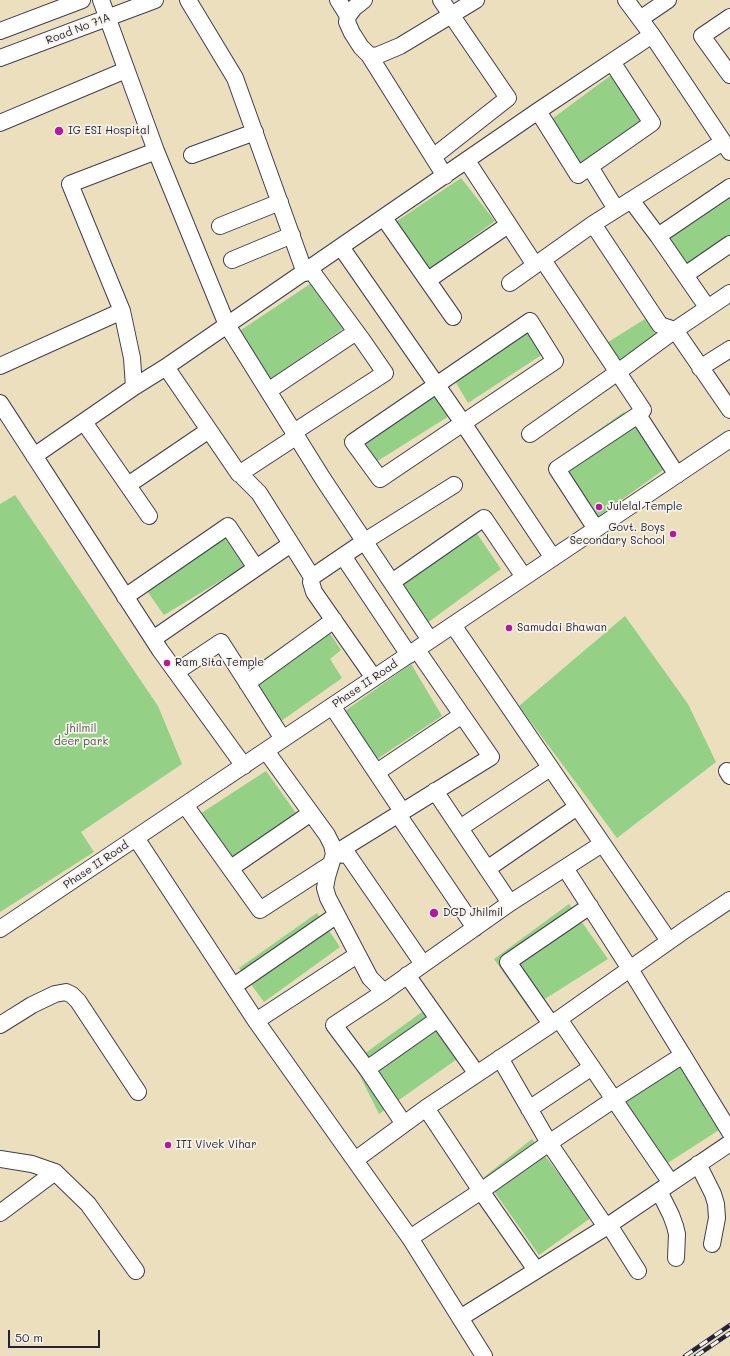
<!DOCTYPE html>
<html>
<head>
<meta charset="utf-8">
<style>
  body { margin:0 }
  #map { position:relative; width:730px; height:1356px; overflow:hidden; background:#ecdfbe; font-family:Mali,sans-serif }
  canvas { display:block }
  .scale { position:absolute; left:8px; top:1330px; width:92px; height:18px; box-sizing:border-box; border:2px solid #22223b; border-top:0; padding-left:5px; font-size:12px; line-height:14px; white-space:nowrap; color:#22223b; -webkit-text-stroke:3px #f7f3e8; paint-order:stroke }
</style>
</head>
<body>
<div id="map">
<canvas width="730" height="1356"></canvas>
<div class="scale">50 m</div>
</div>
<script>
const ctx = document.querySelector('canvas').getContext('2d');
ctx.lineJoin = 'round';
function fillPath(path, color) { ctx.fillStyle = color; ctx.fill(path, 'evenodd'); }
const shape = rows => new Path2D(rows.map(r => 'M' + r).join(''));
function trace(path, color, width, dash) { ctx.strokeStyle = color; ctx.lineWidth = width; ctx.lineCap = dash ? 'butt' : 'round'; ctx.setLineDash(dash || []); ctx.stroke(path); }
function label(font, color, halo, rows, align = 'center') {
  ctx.font = font + ' Mali,sans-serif'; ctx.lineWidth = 3.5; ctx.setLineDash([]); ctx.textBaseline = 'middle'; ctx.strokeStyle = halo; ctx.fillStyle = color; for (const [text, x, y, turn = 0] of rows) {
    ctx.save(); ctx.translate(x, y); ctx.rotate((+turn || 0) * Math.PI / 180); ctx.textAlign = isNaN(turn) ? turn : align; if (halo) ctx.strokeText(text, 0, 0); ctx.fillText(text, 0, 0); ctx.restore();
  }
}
fillPath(shape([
  [614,73,646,122,578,167,549,121],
  [461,178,495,221,420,276,388,227],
  [730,191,730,239,684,270,662,237],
  [310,284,343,329,263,384,232,336],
  [645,319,660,341,622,367,605,344],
  [520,320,543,354,468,403,448,369],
  [431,384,449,416,365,469,343,439],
  [624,412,666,468,585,526,548,465],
  [15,495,158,706,182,764,81,832,94,852,0,912,0,504],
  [469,522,501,569,423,626,392,575],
  [216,526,245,566,164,615,140,581],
  [625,616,688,704,716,762,617,838,519,706],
  [321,620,341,650,330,659,342,678,277,724,243,673],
  [411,664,442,716,365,767,335,718],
  [266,771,296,813,219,867,189,821],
  [569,904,608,959,529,1009,494,959],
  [317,913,340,947,264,1002,239,968],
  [426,1009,460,1057,379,1114,353,1062],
  [672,1054,719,1130,666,1164,617,1089],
  [532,1139,592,1217,539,1255,484,1177]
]), '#94d085');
const minor = shape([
  [101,0,156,151,227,325,323,479,430,640],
  [188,0,235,78,305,273],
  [338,0,348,16],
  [364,0,354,8,348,16,347,22,352,33,361,47,369,55,376,56,400,46,476,0],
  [626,0,652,35,730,152],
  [730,17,702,36,730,75],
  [640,19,668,0],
  [0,31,82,0],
  [369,55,445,176],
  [0,58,155,0],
  [538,111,578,175,652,123,612,62],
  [0,123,126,70],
  [192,155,255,132],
  [433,157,508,98,441,0],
  [467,161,535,265],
  [590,167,616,209],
  [631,200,658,236,707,307],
  [384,218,453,317],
  [593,224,660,325,675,330,730,410],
  [220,226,280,202],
  [658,236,730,187],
  [341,247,463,423,553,558],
  [232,260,292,235],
  [543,260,643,410,638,415,677,475],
  [685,275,730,244],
  [428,280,508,225],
  [510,283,593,224,723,142],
  [530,321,555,361,380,479,353,442,530,321],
  [0,366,122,311],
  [166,367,239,474,297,436],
  [700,368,730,349],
  [134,387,132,358,122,311,70,184,156,151],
  [268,391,356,332],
  [0,403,160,650,244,766],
  [84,422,149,516],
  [294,432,385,373,363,341,310,269],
  [530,434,618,372,675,330,730,293],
  [34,456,134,387,166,367,538,111,652,35],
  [240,474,259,493,312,577],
  [128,485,209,430],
  [596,529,557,469,638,415],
  [343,556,409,655],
  [392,582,484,518,524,577],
  [125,597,228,526,256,568],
  [453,625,669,941],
  [153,639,291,544],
  [176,672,221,642,283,739],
  [374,678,314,592,311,582,312,577,365,541,454,485],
  [247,683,334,620],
  [332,706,402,811],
  [266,751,327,835,332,845,334,854,327,877,325,888,328,898,370,978,384,992],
  [727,771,730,776],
  [377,772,462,715],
  [435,791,510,903],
  [185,805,260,910,331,864],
  [402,811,399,816,475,928],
  [460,828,550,768],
  [136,838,256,1021,410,1238,484,1356],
  [334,854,491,757,417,650],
  [334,854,348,855,423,964],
  [231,868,311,813],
  [565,868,630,969,730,1132],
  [487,869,577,807],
  [0,929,730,439],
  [407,975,477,1074],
  [234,986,337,915],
  [559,1019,671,1183],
  [256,1021,357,955],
  [551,1024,508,962,590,906],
  [0,1025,32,1005,55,994,66,992,72,995,78,1001,138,1092],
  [500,1058,549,1143,606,1227],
  [367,1069,438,1019],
  [426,1108,481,1191,536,1270],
  [529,1109,592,1067],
  [404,1124,367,1069,334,1025,384,992,510,903,602,844],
  [0,1159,32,1164,55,1172,88,1204,136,1271],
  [355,1160,426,1108,559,1019,685,930,730,900],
  [698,1164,713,1194,716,1204,717,1218,712,1244],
  [659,1191,671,1215,675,1226,677,1234,676,1258],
  [0,1213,55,1172],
  [609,1225,638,1271],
  [410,1238,481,1191,549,1143,613,1100,683,1055],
  [460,1318,606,1227,730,1143]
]);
trace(minor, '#403e4f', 18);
trace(minor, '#fff', 16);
const rail = shape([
  [685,1356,730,1325],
  [696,1356,730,1333]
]);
trace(rail, '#22223b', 4.5);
trace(rail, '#f7f3e8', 3, [9]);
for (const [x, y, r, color] of [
  [59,131,5,"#b5179e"],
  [599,507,4,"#b5179e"],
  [673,534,4,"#b5179e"],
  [509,628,4,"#b5179e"],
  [167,663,4,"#b5179e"],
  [434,913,5,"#b5179e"],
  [168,1145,4,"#b5179e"]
]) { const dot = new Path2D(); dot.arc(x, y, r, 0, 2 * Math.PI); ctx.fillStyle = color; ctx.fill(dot); trace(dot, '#f7f3e8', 1.5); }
label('11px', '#22223b', '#f7f3e8', [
  ["Road No 71A",78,29,-21],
  ["Phase II Road",365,684,-34],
  ["Phase II Road",96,865,-34]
]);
label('11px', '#22223b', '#f7f3e8', [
  ["IG ESI Hospital",68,131],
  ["Julelal Temple",607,507],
  ["Govt. Boys",665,528,"right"],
  ["Secondary School",665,541,"right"],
  ["Samudai Bhawan",517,628],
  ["Ram Sita Temple",175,663],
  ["DGD Jhilmil",443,913],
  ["ITI Vivek Vihar",176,1145]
], 'left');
label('11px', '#445651', '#f7f3e8', [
  ["jhilmil",81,729],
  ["deer park",81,742]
]);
</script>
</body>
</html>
